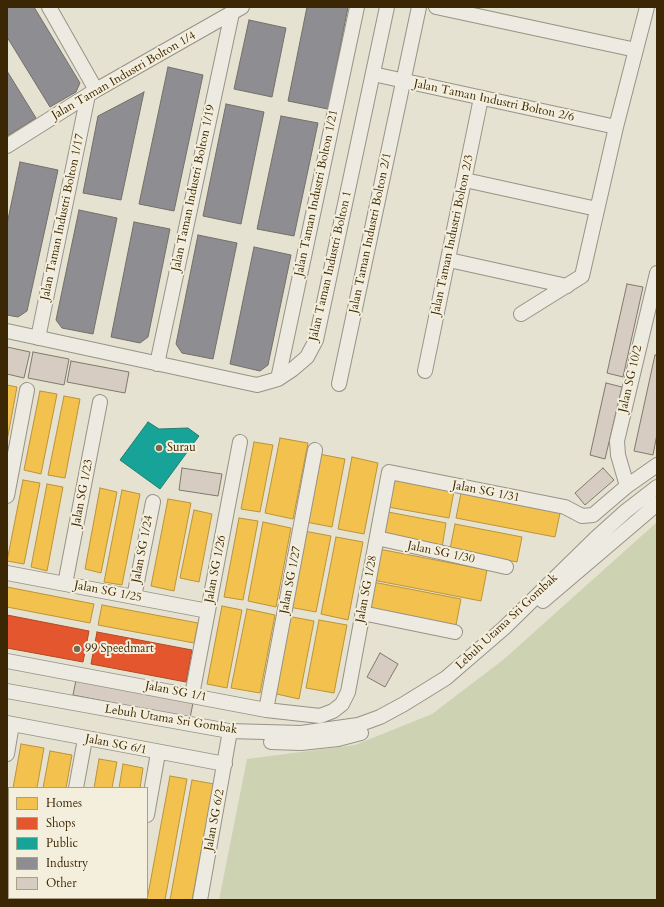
<!DOCTYPE html>
<html>
<head>
<meta charset="utf-8">
<style>
  body { margin:0 }
  #map { position:relative; width:664px; height:907px; overflow:hidden; background:#e6e2d2; font-family:Cardo,serif }
  canvas { display:block }
  .frame { position:absolute; inset:0; border:8px solid #3c2705; pointer-events:none }
  .legend { position:absolute; left:8px; top:787px; width:140px; height:112px; box-sizing:border-box; background:#f4efdd; border:1px solid #aa9f87; margin:0; padding:5px 7px; list-style:none; font-size:12px; color:#3c2705 }
  .legend li { display:flex; align-items:center; gap:8px; height:20px }
  .legend b { width:20px; border:1px solid #aa9f87 }
</style>
</head>
<body>
<div id="map">
<canvas width="664" height="907"></canvas>
<div class="frame"></div>
<ul class="legend">
<li><b style="height:11px;background:#f2c14e"></b>Homes</li>
<li><b style="height:11px;background:#e4572e"></b>Shops</li>
<li><b style="height:11px;background:#17a398"></b>Public</li>
<li><b style="height:11px;background:#8d8d92"></b>Industry</li>
<li><b style="height:11px;background:#d7ccc1"></b>Other</li>
</ul>
</div>
<script>
const ctx = document.querySelector('canvas').getContext('2d');
ctx.lineJoin = 'round';
function fillPath(path, color) { ctx.fillStyle = color; ctx.fill(path, 'evenodd'); }
const shape = rows => new Path2D(rows.map(r => 'M' + r).join(''));
function trace(path, color, width, dash) { ctx.strokeStyle = color; ctx.lineWidth = width; ctx.lineCap = dash ? 'butt' : 'round'; ctx.setLineDash(dash || []); ctx.stroke(path); }
function label(font, color, halo, rows, align = 'center') {
  ctx.font = font + ' Cardo,serif'; ctx.lineWidth = 4; ctx.setLineDash([]); ctx.textBaseline = 'middle'; ctx.strokeStyle = halo; ctx.fillStyle = color; for (const [text, x, y, turn = 0] of rows) {
    ctx.save(); ctx.translate(x, y); ctx.rotate((+turn || 0) * Math.PI / 180); ctx.textAlign = isNaN(turn) ? turn : align; if (halo) ctx.strokeText(text, 0, 0); ctx.fillText(text, 0, 0); ctx.restore();
  }
}
fillPath(shape([
  [657,522,657,900,219,900,247,759,355,745,432,714,503,660],
  [7,882,9,882,9,898,89,898,99,900,7,900]
]), '#cdd2b2');
const homes = shape([
  [7,385,17,387,7,441,7,385],
  [40,391,57,394,41,474,24,470,40,391],
  [64,396,80,399,65,478,48,475,64,396],
  [280,438,308,443,293,519,265,513,280,438],
  [254,442,273,445,260,512,241,509,254,442],
  [319,454,345,459,332,527,306,522,319,454],
  [352,457,378,463,364,534,338,529,352,457],
  [394,479,454,491,449,518,388,507,394,479],
  [23,480,40,483,24,564,7,561,23,480],
  [47,484,63,487,47,571,31,567,47,484],
  [100,488,117,492,101,573,85,569,100,488],
  [122,490,140,494,122,585,104,582,122,490],
  [461,493,560,513,555,537,456,518,461,493],
  [168,499,191,503,174,591,151,586,168,499],
  [194,510,212,514,199,582,180,578,194,510],
  [388,512,446,523,442,548,383,537,388,512],
  [239,518,258,521,243,600,224,597,239,518],
  [263,522,291,528,276,607,248,601,263,522],
  [455,524,522,537,517,562,450,549,455,524],
  [304,531,331,536,316,612,289,607,304,531],
  [336,537,363,542,348,620,321,614,336,537],
  [379,549,487,570,481,601,373,580,379,549],
  [373,582,461,599,456,625,368,608,373,582],
  [7,587,94,604,90,623,7,607,7,587],
  [102,605,198,623,194,643,98,625,102,605],
  [222,606,242,610,227,688,207,684,222,606],
  [247,609,275,615,260,693,231,688,247,609],
  [287,616,314,621,299,699,272,693,287,616],
  [319,620,347,625,334,693,306,688,319,620],
  [21,744,44,748,37,788,13,788,21,744],
  [50,751,72,755,66,788,43,788,50,751],
  [99,759,117,762,112,788,94,788,99,759],
  [123,764,143,768,140,788,119,788,123,764],
  [170,776,187,779,165,900,147,900,170,776],
  [192,780,214,784,192,900,170,900,192,780],
  [9,809,9,880,7,880,7,820,9,809]
]);
fillPath(homes, '#f2c14e');
trace(homes, '#bb9338', 1);
const shops = shape([
  [7,615,89,631,83,662,7,648,7,615],
  [97,632,192,650,186,682,91,664,97,632]
]);
fillPath(shops, '#e4572e');
trace(shops, '#b24922', 1);
const public = shape([
  [148,422,159,429,188,428,199,436,160,489,120,460,148,422]
]);
fillPath(public, '#17a398');
trace(public, '#227e6c', 1);
const industry = shape([
  [7,7,34,7,80,83,76,92,50,107,7,37,7,7],
  [307,7,348,7,328,109,288,101,307,7],
  [249,20,286,28,272,97,234,89,249,20],
  [168,67,203,75,174,211,139,204,168,67],
  [7,71,36,118,7,136,7,71],
  [144,92,121,200,83,193,98,116,144,92],
  [226,104,264,112,241,224,203,216,226,104],
  [281,116,318,123,294,236,257,229,281,116],
  [20,162,58,170,27,311,18,317,7,315,7,224,20,162],
  [79,210,117,218,93,334,62,328,56,320,79,210],
  [134,222,170,229,148,337,140,343,111,337,134,222],
  [198,235,237,243,213,359,182,353,176,344,198,235],
  [254,247,291,255,268,365,260,371,230,364,254,247]
]);
fillPath(industry, '#8d8d92');
trace(industry, '#756e68', 1);
const building = shape([
  [627,284,643,287,623,377,607,373,627,284],
  [7,347,30,352,24,378,7,374,7,347],
  [33,352,69,359,64,385,28,378,33,352],
  [655,355,657,356,657,434,653,455,634,451,655,355],
  [71,361,129,372,125,393,67,382,71,361],
  [606,383,622,387,605,459,590,455,606,383],
  [182,468,222,474,218,496,179,490,182,468],
  [603,468,614,480,585,505,575,493,603,468],
  [380,653,398,664,385,687,367,677,380,653],
  [76,680,193,703,190,718,73,695,76,680]
]);
fillPath(building, '#d7ccc1');
trace(building, '#7f796b', 1);
const minor = shape([
  [49,7,96,90],
  [436,7,636,50],
  [373,74,616,127],
  [7,146,96,90,242,7],
  [465,180,597,209],
  [449,260,567,286],
  [521,314,582,276,616,127,647,7],
  [7,331,257,385,278,379,293,369,307,357,316,340,387,7],
  [38,338,88,95],
  [157,364,232,13],
  [425,371,481,98],
  [278,379,357,7],
  [339,384,419,7],
  [627,486,618,455,617,441,657,273],
  [7,496,27,390],
  [377,538,506,567],
  [7,573,208,611],
  [65,584,100,402],
  [134,597,153,502],
  [543,601,657,504],
  [362,613,455,632],
  [7,661,266,710,320,716,333,711,342,704,348,692,389,472,565,507,582,516,593,515,627,486,657,465],
  [7,691,229,731,301,733,358,725,380,717,404,704,446,678,504,628,596,538,626,511,657,487],
  [192,695,240,442],
  [266,710,315,450],
  [7,723,225,764],
  [271,742,301,743,338,739,361,733],
  [7,754,12,724],
  [76,788,85,739],
  [147,815,158,753],
  [132,900,133,898],
  [200,900,230,731]
]);
trace(minor, '#989385', 16);
trace(minor, '#eceae1', 14);
for (const [x, y, r, color] of [
  [159,448,4,"#78684d"],
  [77,649,4,"#78684d"]
]) { const dot = new Path2D(); dot.arc(x, y, r, 0, 2 * Math.PI); ctx.fillStyle = color; ctx.fill(dot); trace(dot, '#f4efdd', 1.5); }
label('12px', '#3c2705', '#f4efdd', [
  ["Jalan Taman Industri Bolton 1/4",124,76,-30],
  ["Jalan Taman Industri Bolton 2/6",494,101,12],
  ["Jalan Taman Industri Bolton 1/19",194,188,-78],
  ["Jalan Taman Industri Bolton 1/21",317,193,-78],
  ["Jalan Taman Industri Bolton 1/17",63,217,-78],
  ["Jalan Taman Industri Bolton 2/1",371,233,-78],
  ["Jalan Taman Industri Bolton 2/3",453,235,-78],
  ["Jalan Taman Industri Bolton 1",331,266,-77],
  ["Jalan SG 10/2",631,379,-77],
  ["Jalan SG 1/31",486,492,11],
  ["Jalan SG 1/23",83,493,-79],
  ["Jalan SG 1/24",143,549,-79],
  ["Jalan SG 1/30",441,553,12],
  ["Jalan SG 1/26",216,569,-79],
  ["Jalan SG 1/27",291,580,-79],
  ["Jalan SG 1/28",367,589,-79],
  ["Jalan SG 1/25",108,592,11],
  ["Lebuh Utama Sri Gombak",507,622,-43],
  ["Jalan SG 1/1",176,692,11],
  ["Lebuh Utama Sri Gombak",171,720,9],
  ["Jalan SG 6/1",116,745,11],
  ["Jalan SG 6/2",215,820,-79]
]);
label('12px', '#3c2705', '#f4efdd', [
  ["Surau",167,448],
  ["99 Speedmart",85,649]
], 'left');
</script>
</body>
</html>
